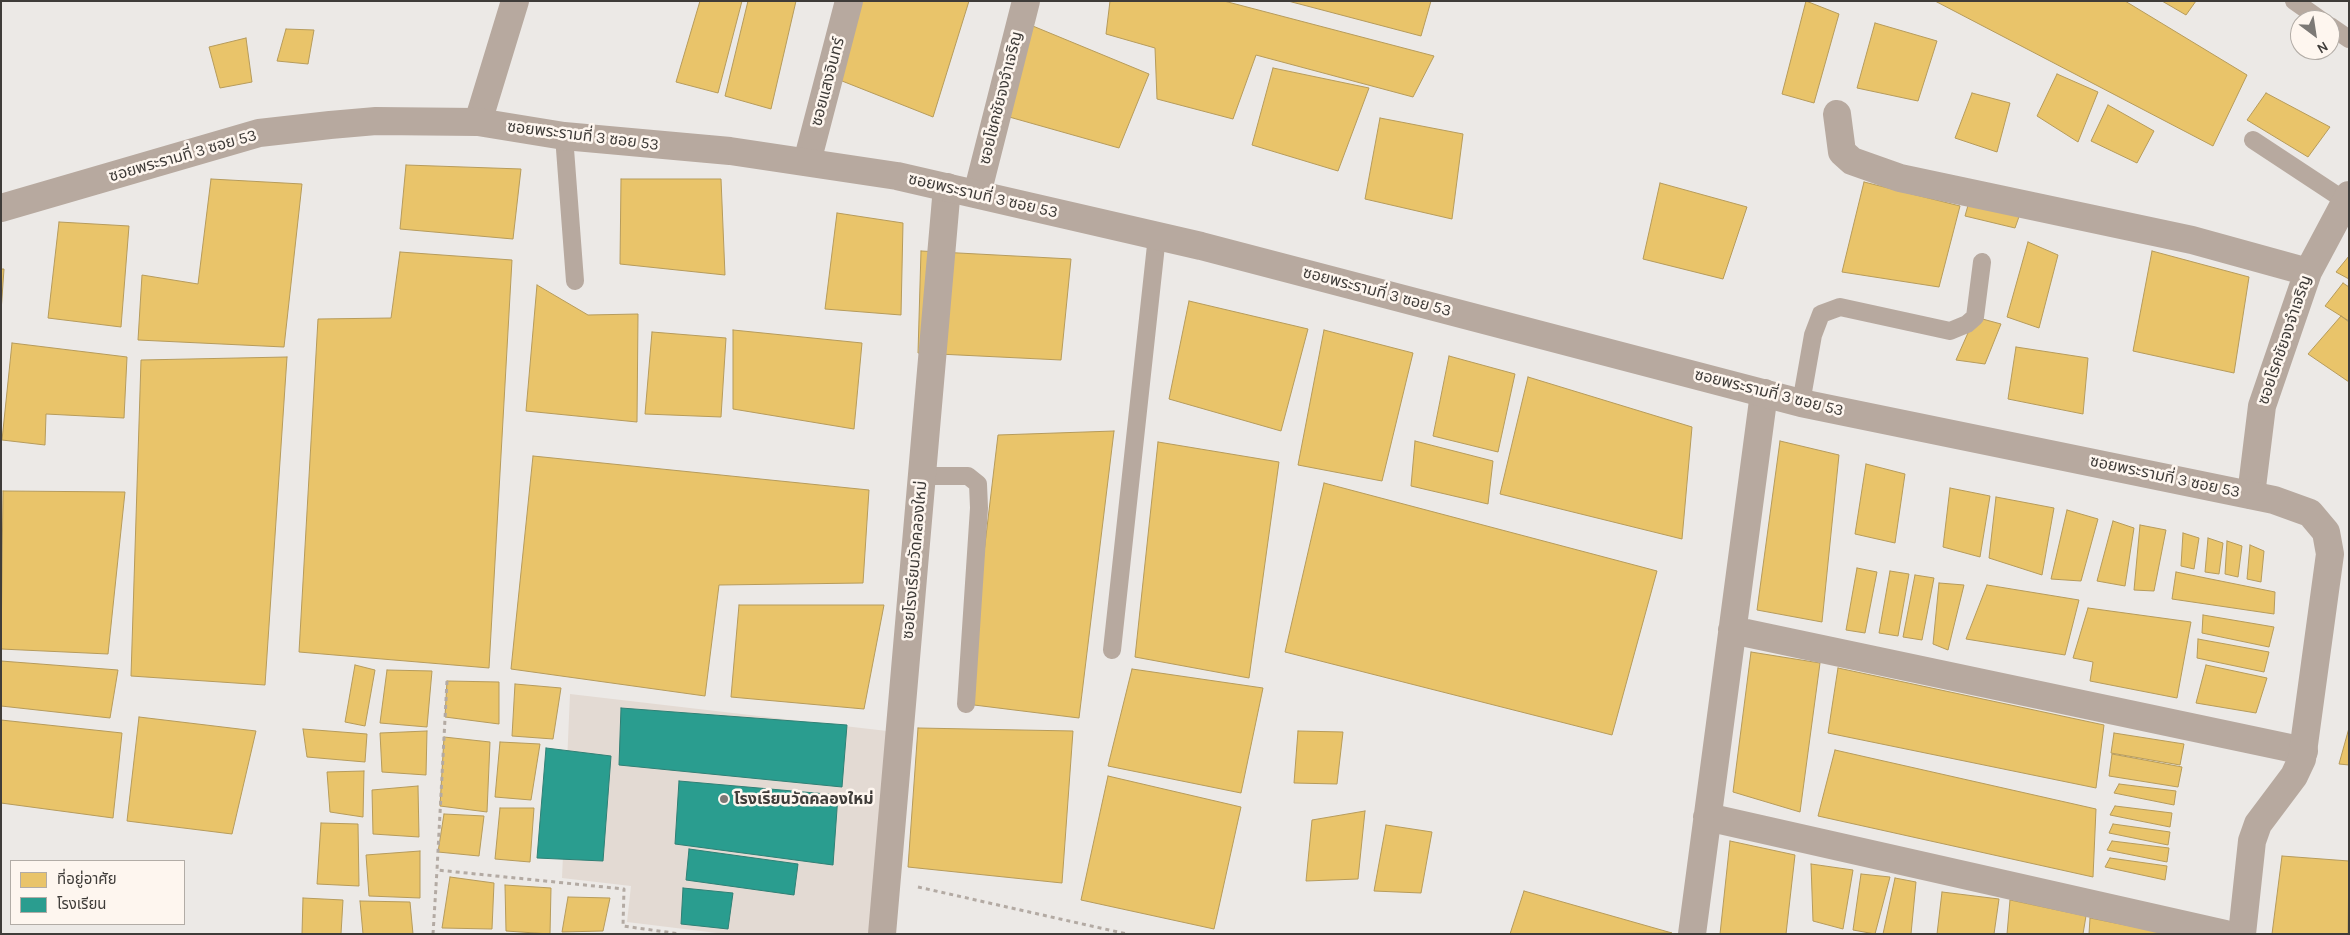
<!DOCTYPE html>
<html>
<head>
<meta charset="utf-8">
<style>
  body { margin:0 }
  #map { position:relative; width:2350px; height:935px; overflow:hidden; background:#ece9e6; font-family:Karla,"Noto Sans Thai",sans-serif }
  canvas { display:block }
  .frame { position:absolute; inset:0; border:2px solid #3f3c39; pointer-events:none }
  .legend { position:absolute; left:10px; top:860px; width:175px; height:65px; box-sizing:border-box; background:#fef6ef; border:1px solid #b2aca6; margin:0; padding:6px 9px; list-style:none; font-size:15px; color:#3f3c39 }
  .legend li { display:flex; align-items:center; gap:10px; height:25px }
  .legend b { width:25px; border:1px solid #b2aca6 }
  .north { position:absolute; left:2290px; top:10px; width:50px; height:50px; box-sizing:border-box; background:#fef6ef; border:1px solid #b2aca6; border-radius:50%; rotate:149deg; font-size:14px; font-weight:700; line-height:20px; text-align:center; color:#3f3c39 }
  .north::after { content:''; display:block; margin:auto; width:18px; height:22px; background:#7c7976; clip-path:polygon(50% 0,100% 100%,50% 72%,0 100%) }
</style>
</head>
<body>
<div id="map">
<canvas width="2350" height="935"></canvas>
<div class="frame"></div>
<ul class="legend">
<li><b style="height:14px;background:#e9c46a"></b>ที่อยู่อาศัย</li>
<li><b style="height:14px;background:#2a9d8f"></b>โรงเรียน</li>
</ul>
<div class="north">N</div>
</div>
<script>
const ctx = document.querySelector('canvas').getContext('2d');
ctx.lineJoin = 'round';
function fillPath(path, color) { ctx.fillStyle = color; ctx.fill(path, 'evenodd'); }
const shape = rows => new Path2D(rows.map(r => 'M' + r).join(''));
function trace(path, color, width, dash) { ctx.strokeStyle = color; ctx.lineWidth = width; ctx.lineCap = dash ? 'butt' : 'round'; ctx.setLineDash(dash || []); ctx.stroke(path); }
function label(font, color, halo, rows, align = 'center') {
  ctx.font = font + ' Karla,"Noto Sans Thai",sans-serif'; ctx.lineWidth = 5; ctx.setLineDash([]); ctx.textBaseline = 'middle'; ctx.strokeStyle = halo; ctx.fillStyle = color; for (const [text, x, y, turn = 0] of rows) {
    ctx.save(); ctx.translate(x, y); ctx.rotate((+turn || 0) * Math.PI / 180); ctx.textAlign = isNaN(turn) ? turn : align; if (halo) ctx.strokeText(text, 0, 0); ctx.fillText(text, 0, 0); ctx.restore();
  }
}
fillPath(shape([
  [570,694,887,731,873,934,725,934,627,922,631,886,562,878]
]), '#e3dad3');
const homes = shape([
  [700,1,742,1,718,93,676,82,700,1],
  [748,1,796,1,771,109,725,96,748,1],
  [854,1,969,1,933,117,837,79,854,1],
  [1110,1,1224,1,1434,56,1413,97,1256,55,1233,119,1157,99,1155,48,1106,34,1110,1],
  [1288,1,1431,1,1421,36,1288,1],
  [1806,1,1839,14,1814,103,1782,94,1806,1],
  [1935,1,2125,1,2247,75,2213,146,1935,1],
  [2162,1,2196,1,2186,15,2162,1],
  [1011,17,1149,74,1119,148,988,111,1011,17],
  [1875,23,1937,41,1918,101,1857,88,1875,23],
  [286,29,314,30,308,64,277,61,286,29],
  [246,38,252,82,220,88,209,47,246,38],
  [1273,68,1369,88,1338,171,1252,145,1273,68],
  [2057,74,2098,92,2078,142,2037,116,2057,74],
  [1972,93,2010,103,1997,152,1955,138,1972,93],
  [2266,93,2330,127,2308,157,2247,120,2266,93],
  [2108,105,2154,131,2137,163,2091,141,2108,105],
  [1380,118,1463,134,1452,219,1365,199,1380,118],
  [406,165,521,169,513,239,400,229,406,165],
  [211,179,302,184,284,347,138,340,142,275,198,284,211,179],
  [621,179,721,179,725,275,620,264,621,179],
  [1864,182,1960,206,1939,287,1842,272,1864,182],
  [1660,183,1747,207,1723,279,1643,259,1660,183],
  [1974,184,2027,194,2015,228,1965,216,1974,184],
  [837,213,903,223,901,315,825,309,837,213],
  [59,222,129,226,121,327,48,318,59,222],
  [2028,242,2058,255,2039,328,2007,317,2028,242],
  [921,251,1071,259,1061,360,918,353,921,251],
  [2152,251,2249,277,2234,373,2133,351,2152,251],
  [400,252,512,260,489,668,299,652,318,319,391,318,400,252],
  [2349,256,2349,279,2336,272,2349,256],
  [1,269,4,269,1,312,1,269],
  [2343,283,2349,287,2349,321,2325,306,2343,283],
  [537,285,588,315,638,314,637,422,526,411,537,285],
  [1189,301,1308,329,1281,431,1169,399,1189,301],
  [2341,316,2349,322,2349,382,2308,354,2341,316],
  [1975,317,2001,324,1985,364,1956,360,1975,317],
  [733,330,862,343,854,429,733,409,733,330],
  [1324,330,1413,353,1382,481,1298,465,1324,330],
  [652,332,726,338,721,417,645,414,652,332],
  [12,343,127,357,124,418,46,414,45,445,2,440,12,343],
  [2016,347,2088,358,2083,414,2008,399,2016,347],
  [1449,356,1515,374,1498,452,1433,436,1449,356],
  [287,357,265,685,131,676,141,360,287,357],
  [1528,377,1692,427,1682,539,1500,494,1528,377],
  [1114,431,1079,718,966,704,998,435,1114,431],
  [1415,441,1493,461,1488,504,1411,486,1415,441],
  [1780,441,1839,455,1822,622,1757,610,1780,441],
  [1158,442,1279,462,1249,678,1135,657,1158,442],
  [533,456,869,490,863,583,719,585,705,696,511,669,533,456],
  [1866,464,1905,474,1895,543,1855,534,1866,464],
  [1324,483,1657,571,1612,735,1285,652,1324,483],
  [1950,488,1990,496,1980,557,1943,547,1950,488],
  [3,491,125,492,108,654,1,649,3,491],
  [1996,497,2054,508,2042,575,1989,558,1996,497],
  [2067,510,2098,519,2081,581,2051,579,2067,510],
  [2113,521,2134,528,2125,586,2097,581,2113,521],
  [2140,525,2166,530,2154,591,2134,590,2140,525],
  [2183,533,2199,538,2194,569,2181,566,2183,533],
  [2208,538,2223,543,2219,574,2205,572,2208,538],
  [2227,541,2242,546,2238,577,2225,574,2227,541],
  [2250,545,2264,551,2261,582,2247,579,2250,545],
  [1857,568,1877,572,1865,633,1846,630,1857,568],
  [1890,571,1909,574,1898,636,1879,633,1890,571],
  [2176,572,2275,592,2274,614,2172,599,2176,572],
  [1915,575,1934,578,1922,640,1903,637,1915,575],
  [1939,583,1964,585,1948,650,1933,644,1939,583],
  [1987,585,2079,600,2065,655,1966,639,1987,585],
  [739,605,884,605,864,709,731,697,739,605],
  [2088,608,2191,622,2177,698,2090,681,2093,662,2073,658,2088,608],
  [2203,615,2274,627,2269,647,2202,633,2203,615],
  [2198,639,2269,652,2264,672,2197,658,2198,639],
  [1751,652,1820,663,1800,812,1733,792,1751,652],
  [1,661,118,670,110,718,1,706,1,661],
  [355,665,375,670,365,726,345,722,355,665],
  [2206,665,2267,678,2256,713,2196,703,2206,665],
  [1838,668,2104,725,2096,788,1828,733,1838,668],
  [1132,669,1263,688,1241,793,1108,766,1132,669],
  [387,670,432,671,427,727,380,723,387,670],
  [447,681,499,682,499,724,445,717,447,681],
  [515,684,561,688,553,739,512,736,515,684],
  [139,717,256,731,232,834,127,821,139,717],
  [1,720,122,733,113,818,1,803,1,720],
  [918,728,1073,731,1062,883,908,867,918,728],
  [2349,728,2349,765,2339,764,2349,728],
  [303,729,367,734,365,762,307,757,303,729],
  [427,731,426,775,382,772,380,733,427,731],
  [1298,731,1343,732,1337,784,1294,783,1298,731],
  [2114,733,2184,744,2180,765,2111,753,2114,733],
  [444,737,490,742,487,812,440,806,444,737],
  [500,742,540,744,531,800,495,797,500,742],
  [1835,750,2096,809,2093,877,1818,816,1835,750],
  [2112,754,2182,767,2178,787,2109,776,2112,754],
  [364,771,363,817,330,812,327,772,364,771],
  [1108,776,1241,807,1214,929,1081,900,1108,776],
  [2119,784,2176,791,2174,805,2114,793,2119,784],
  [418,786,419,837,373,834,372,790,418,786],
  [2115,806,2172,813,2170,827,2110,815,2115,806],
  [500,808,534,808,530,862,495,859,500,808],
  [1365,811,1358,879,1306,881,1312,820,1365,811],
  [444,814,484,816,479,856,438,852,444,814],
  [321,823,358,824,359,886,317,884,321,823],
  [2113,824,2170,832,2168,845,2109,833,2113,824],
  [1386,825,1432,832,1421,893,1374,891,1386,825],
  [1730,841,1795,855,1786,934,1720,934,1730,841],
  [2112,841,2169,848,2167,862,2107,850,2112,841],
  [420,851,420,898,369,896,366,855,420,851],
  [2282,856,2349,861,2348,934,2272,934,2282,856],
  [2110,858,2167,866,2165,880,2105,867,2110,858],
  [1811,864,1853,870,1843,929,1813,921,1811,864],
  [1861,874,1890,877,1875,934,1853,930,1861,874],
  [450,877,494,883,492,929,442,928,450,877],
  [1895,878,1916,882,1911,934,1883,934,1895,878],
  [505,885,551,888,550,934,506,931,505,885],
  [1524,891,1672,933,1510,934,1524,891],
  [1942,892,1999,899,1994,934,1937,934,1942,892],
  [568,897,610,898,603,931,562,932,568,897],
  [303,898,343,900,341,934,302,934,303,898],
  [2010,900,2086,916,2083,934,2007,934,2010,900],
  [360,901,410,902,413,934,363,934,360,901],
  [2090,918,2166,933,2166,934,2089,934,2090,918]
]);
fillPath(homes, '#e9c46a');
trace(homes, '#b69b5b', 1);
const schools = shape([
  [621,708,847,725,842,787,619,765,621,708],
  [546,748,611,756,603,861,537,858,546,748],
  [679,781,838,795,833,865,675,844,679,781],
  [689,849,798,864,794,895,686,880,689,849],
  [683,888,733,893,728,929,681,924,683,888]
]);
fillPath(schools, '#2a9d8f');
trace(schools, '#308075', 1);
trace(shape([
  [447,681,437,870,624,889,623,926,680,934],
  [918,887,1127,934],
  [433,934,437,870]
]), '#b3aaa3', 3, [4, 4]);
trace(shape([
  [2294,1,2321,20],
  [2330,26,2349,39],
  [564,136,575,281],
  [2253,140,2344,200],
  [1801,403,1813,335,1821,314,1840,307,1950,331,1967,324,1975,317,1982,262],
  [922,476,968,476,978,484,979,508,966,704],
  [1112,650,1157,236]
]), '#b7a99f', 18);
trace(shape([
  [1837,114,1842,152,1852,161,1900,178,2192,240,2308,272],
  [478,122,515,1],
  [807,162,849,1],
  [977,194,1026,1],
  [2251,495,2262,406,2308,272,2349,195],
  [1732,630,2304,751],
  [1707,817,2225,934],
  [882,934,947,187],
  [1692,934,1764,393]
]), '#b7a99f', 28);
trace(shape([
  [1,208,259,133,330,125,376,121,478,122,564,136,730,151,897,176,1201,246,1801,403,2274,500,2310,513,2326,532,2330,554,2302,759,2294,776,2258,824,2252,841,2242,934]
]), '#b7a99f', 28);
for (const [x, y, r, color] of [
  [724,799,5,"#7c7976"]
]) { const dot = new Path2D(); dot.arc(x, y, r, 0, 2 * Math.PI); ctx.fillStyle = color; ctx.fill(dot); trace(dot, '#fef6ef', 2); }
label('16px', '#3f3c39', '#fef6ef', [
  ["ซอยแสงอินทร์",828,82,-75],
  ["ซอยโชคชัยจงจำเจริญ",1001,98,-76],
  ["ซอยพระรามที่ 3 ซอย 53",583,136,7],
  ["ซอยพระรามที่ 3 ซอย 53",183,156,-16],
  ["ซอยพระรามที่ 3 ซอย 53",983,196,13],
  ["ซอยพระรามที่ 3 ซอย 53",1377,292,15],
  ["ซอยโรคชัยจงจำเจริญ",2285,340,-71],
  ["ซอยพระรามที่ 3 ซอย 53",1769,393,14],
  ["ซอยพระรามที่ 3 ซอย 53",2165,477,12],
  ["ซอยโรงเรียนวัดคลองใหม่",915,560,-85]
]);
label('bold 16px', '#3f3c39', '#fef6ef', [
  ["โรงเรียนวัดคลองใหม่",734,799]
], 'left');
</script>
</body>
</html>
